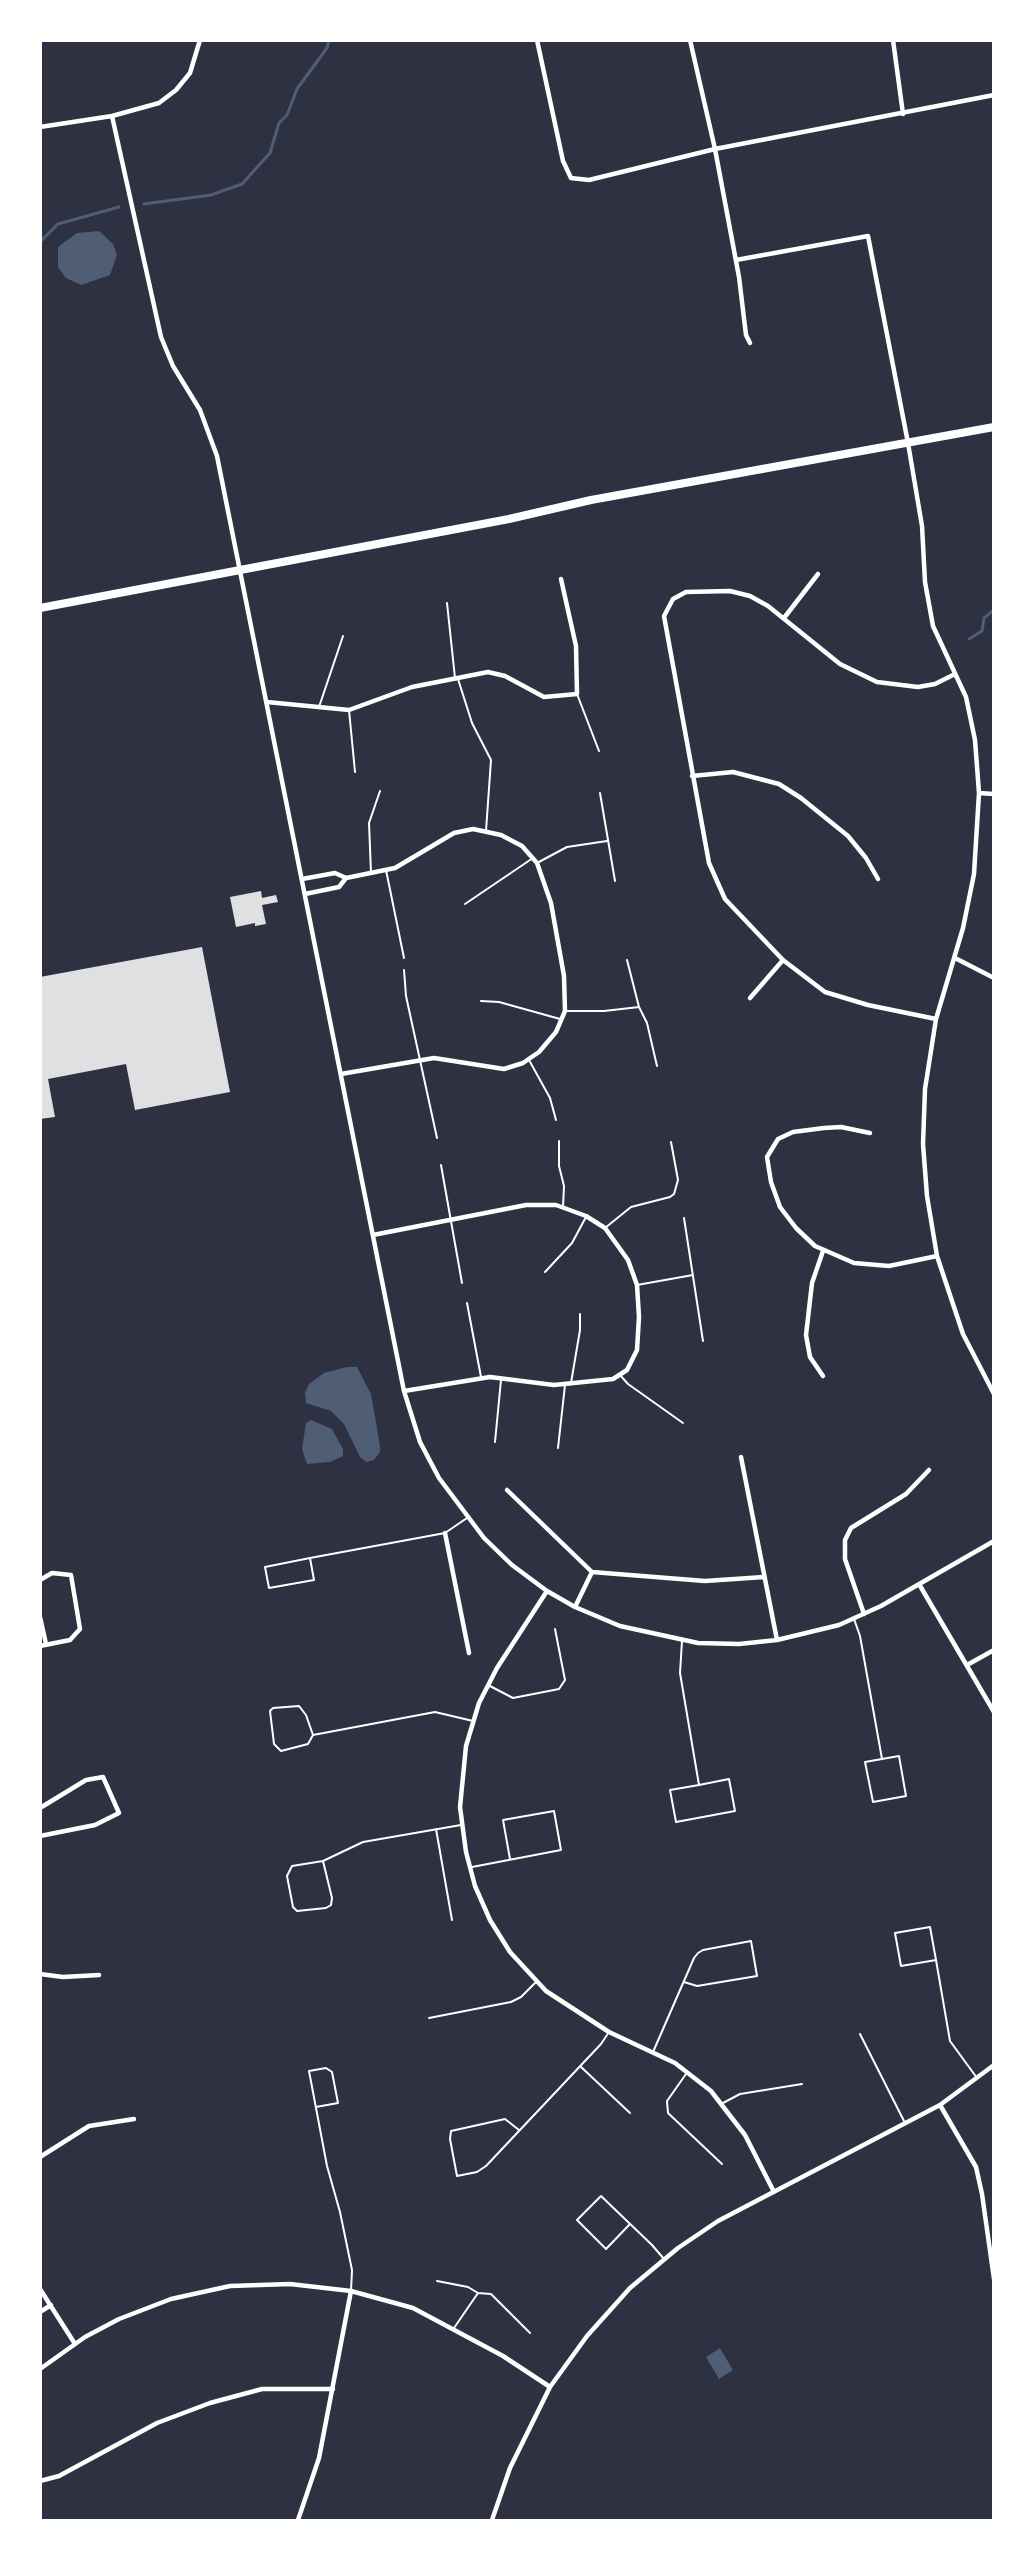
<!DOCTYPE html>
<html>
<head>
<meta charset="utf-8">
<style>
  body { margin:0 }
  #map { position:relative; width:1034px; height:2561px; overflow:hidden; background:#2d3142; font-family:Lato,sans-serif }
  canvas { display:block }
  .frame { position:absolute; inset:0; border:42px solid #fff; pointer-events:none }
</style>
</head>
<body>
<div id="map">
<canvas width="1034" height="2561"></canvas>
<div class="frame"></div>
</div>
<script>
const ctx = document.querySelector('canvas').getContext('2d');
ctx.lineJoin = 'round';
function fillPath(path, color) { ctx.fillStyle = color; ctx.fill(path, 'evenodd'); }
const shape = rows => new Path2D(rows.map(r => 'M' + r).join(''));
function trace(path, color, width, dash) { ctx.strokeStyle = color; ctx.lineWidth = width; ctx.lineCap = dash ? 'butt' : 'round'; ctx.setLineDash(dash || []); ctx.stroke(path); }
fillPath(shape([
  [99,231,113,244,117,255,110,275,81,285,66,278,58,267,58,247,77,233],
  [347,1367,357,1367,371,1394,380,1446,380,1452,374,1460,366,1462,360,1457,344,1424,331,1411,306,1403,305,1393,309,1384,324,1373],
  [311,1420,332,1429,343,1449,343,1456,330,1462,307,1464,302,1449,306,1423],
  [720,2348,733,2370,719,2379,706,2357]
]), '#4f5d75');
trace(shape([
  [144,204,211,195,242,184,270,153,279,123,287,115,297,89,327,48,329,40],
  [40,242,58,224,119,207],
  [969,639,982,631,984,618,994,610]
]), '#4f5d75', 3);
fillPath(shape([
  [261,891,262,898,276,895,278,902,262,905,266,924,255,926,255,923,236,927,230,897],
  [202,947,230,1092,135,1110,126,1064,48,1079,55,1117,40,1119,40,977]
]), '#e0e0e3');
trace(shape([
  [447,603,455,678],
  [458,679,472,723,491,760,486,831],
  [577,694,599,751],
  [319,707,343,636],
  [349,710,355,772],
  [600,793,615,881],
  [537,863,567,847,607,841],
  [386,870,404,958],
  [371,873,369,823,380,791],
  [465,904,533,858],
  [627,960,639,1007,647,1023,657,1066],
  [404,970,406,996,437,1138],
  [481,1001,499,1002,560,1019],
  [565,1011,604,1011,639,1007],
  [529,1060,550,1098,556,1120],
  [559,1141,559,1166,564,1186,563,1207],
  [441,1165,462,1283],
  [684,1218,703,1341],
  [605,1228,631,1207,670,1197,674,1194,678,1180,671,1142],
  [545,1272,572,1243,586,1217],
  [637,1285,693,1275],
  [467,1303,481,1377],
  [620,1375,628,1384,683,1423],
  [571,1383,580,1330,580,1314],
  [495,1442,501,1380],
  [558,1448,565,1385],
  [310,1558,314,1580,269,1588,265,1567,310,1558,445,1533,467,1518],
  [854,1619,860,1636,882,1759,865,1762,873,1802,906,1796,899,1756,882,1759],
  [682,1641,680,1673,699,1785,670,1790,676,1822,735,1811,729,1779,699,1785],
  [488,1685,513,1698,559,1689,565,1680,555,1629],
  [313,1735,306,1715,299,1706,273,1708,270,1711,274,1744,281,1751,308,1744,313,1735,435,1712,473,1721],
  [436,1829,452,1920],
  [323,1861,332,1898,331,1905,326,1908,297,1911,293,1907,287,1876,292,1866,323,1861,363,1842,461,1825],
  [472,1867,561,1850,554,1811,503,1820,510,1859],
  [936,1960,930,1927,895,1933,901,1966,936,1960,950,2041,977,2078],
  [429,2018,511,2002,521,1997,536,1982],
  [860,2034,905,2123],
  [653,2052,694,1958,698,1953,703,1950,751,1941,757,1976,697,1986,684,1982],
  [580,2066,630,2113],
  [686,2074,667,2101,668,2113,722,2164],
  [723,2103,740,2094,802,2084],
  [316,2107,338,2103,332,2072,326,2068,309,2071,327,2166,340,2212,352,2270,351,2291],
  [519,2130,505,2119,451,2131,450,2139,457,2176,477,2172,486,2166,601,2044,609,2032],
  [630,2224,606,2249,577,2220,601,2196,652,2245,664,2259],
  [437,2281,468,2287,478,2293,491,2294,530,2333],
  [454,2328,478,2293]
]), '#fff', 2);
trace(shape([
  [537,40,563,161,571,178,589,180,715,149,994,95],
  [690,40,715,149,739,277,746,335,750,343],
  [893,40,903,114],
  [112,116,161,337,173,366,200,410,217,456,404,1391,420,1442,439,1478,484,1538,512,1565,547,1591,575,1607,620,1626,698,1643,739,1644,777,1640,839,1625,881,1606,994,1541],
  [40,127,112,116,159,103,176,90,190,73,200,40],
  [736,260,868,236,908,443,922,526,925,582,933,626,966,697,975,740,979,793,974,874,963,928,936,1019,925,1089,923,1144,927,1196,937,1256,963,1334,994,1394],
  [784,618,818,574],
  [267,702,349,710,412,687,488,672,505,676,544,697,577,694,576,646,561,579],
  [692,776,733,772,779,784,801,798,848,836,866,858,878,879],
  [979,793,994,794],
  [302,879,335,873,346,878,395,868,454,833,473,829,501,835,522,846,537,863,551,903,564,976,565,1011,556,1032,539,1052,523,1063,504,1069,434,1058,341,1074],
  [305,894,339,887,346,878],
  [955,958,994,978],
  [750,998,783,960],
  [936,1019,868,1005,825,992,783,960,725,899,709,863,664,616,673,599,686,592,730,591,750,596,768,606,840,664,877,682,918,687,935,684,955,674],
  [870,1133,841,1127,824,1128,793,1132,778,1139,767,1157,771,1182,780,1207,796,1228,815,1246,854,1263,889,1266,937,1256],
  [373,1235,526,1205,556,1205,586,1216,605,1228,628,1260,637,1285,639,1317,637,1350,627,1370,613,1379,554,1385,490,1377,404,1391],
  [823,1376,810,1357,806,1335,812,1283,823,1251],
  [741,1457,777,1640],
  [507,1490,592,1572,705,1581,764,1577],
  [445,1533,469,1653],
  [40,1580,52,1573,71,1575,80,1629,70,1640,40,1646],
  [919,1584,994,1712],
  [547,1591,497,1668,479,1703,466,1746,460,1807,466,1852,475,1886,490,1920,510,1952,546,1991,609,2032,675,2063,711,2091,745,2135,773,2190],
  [575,1607,592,1572],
  [864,1614,845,1559,845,1540,851,1528,906,1494,929,1470],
  [40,1617,46,1644],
  [967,1665,994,1650],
  [40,1808,86,1780,103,1777,119,1813,95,1825,40,1836],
  [40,1974,63,1977,99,1975],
  [940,2105,976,2167,982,2194,994,2279],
  [40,2157,89,2126,134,2119],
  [40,2289,75,2344],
  [40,2312,51,2305],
  [40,2369,85,2337,119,2319,171,2299,230,2286,290,2284,351,2291,413,2308,503,2356,550,2387],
  [40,2481,59,2476,157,2423,210,2403,262,2389,333,2389],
  [298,2520,319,2458,351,2291],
  [492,2520,510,2468,550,2387,587,2336,630,2288,678,2248,718,2221,940,2105,994,2065]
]), '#fff', 4.5);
trace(shape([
  [40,608,509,519,591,500,994,427]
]), '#fff', 8);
</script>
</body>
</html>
